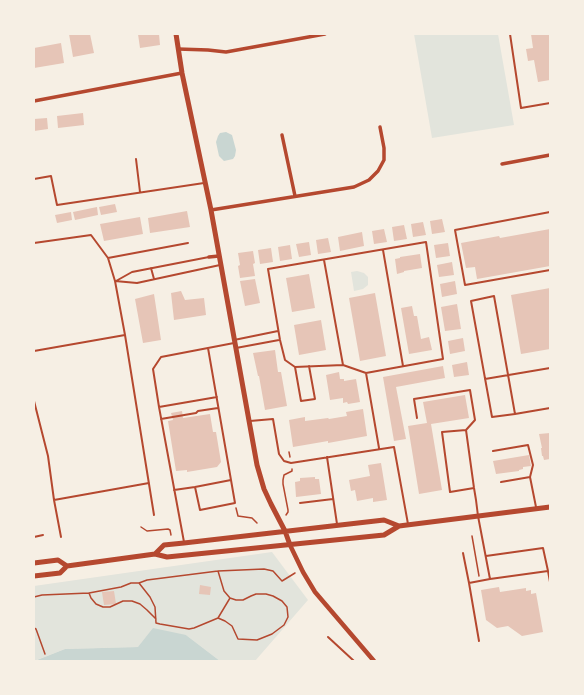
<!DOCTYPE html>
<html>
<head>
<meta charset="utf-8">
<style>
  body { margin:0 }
  #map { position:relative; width:584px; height:695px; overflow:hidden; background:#f6efe4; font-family:"Exo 2",sans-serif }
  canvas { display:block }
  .frame { position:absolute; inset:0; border:35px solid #f6efe4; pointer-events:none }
</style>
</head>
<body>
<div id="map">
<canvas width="584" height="695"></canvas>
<div class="frame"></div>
</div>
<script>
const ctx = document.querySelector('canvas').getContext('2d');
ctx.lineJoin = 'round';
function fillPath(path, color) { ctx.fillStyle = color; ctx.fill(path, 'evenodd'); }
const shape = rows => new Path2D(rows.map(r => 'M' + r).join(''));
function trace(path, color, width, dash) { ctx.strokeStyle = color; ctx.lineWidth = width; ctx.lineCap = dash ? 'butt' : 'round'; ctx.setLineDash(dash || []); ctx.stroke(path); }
fillPath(shape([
  [414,34,498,34,514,125,432,138],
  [357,271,364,273,368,277,368,285,363,289,354,291,351,272],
  [272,552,308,600,255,661,220,661,186,635,138,647,65,649,34,661,34,586]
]), '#e2e4dc');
fillPath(shape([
  [226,132,232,135,236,150,235,156,233,159,224,161,219,156,216,142,218,136,220,133],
  [153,628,186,635,220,661,35,661,37,660,65,649,138,647]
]), '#c9d6d2');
fillPath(shape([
  [69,34,90,34,94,53,73,57],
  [138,34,159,34,160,45,140,48],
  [531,34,550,34,550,80,538,82,534,60,528,61,526,49,533,48],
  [61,43,64,63,34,68,34,48],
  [83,113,84,125,58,128,57,116],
  [47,118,48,129,34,131,34,119],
  [115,204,117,212,101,215,99,207],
  [97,207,98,215,75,220,73,212],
  [187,211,190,227,150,233,148,218],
  [71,212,72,220,57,223,55,215],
  [140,217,143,234,104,241,100,224],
  [442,219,445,232,432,234,430,221],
  [423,222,426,235,413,237,411,224],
  [404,225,407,239,394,241,392,227],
  [384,229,387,242,374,244,372,231],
  [550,229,550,266,477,279,475,267,466,268,461,243,499,236,500,238],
  [362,232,364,246,340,251,338,237],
  [328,238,331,252,318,254,316,240],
  [309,242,311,255,299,257,296,244],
  [448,243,450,256,436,258,434,245],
  [290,245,292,259,280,261,278,247],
  [271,248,273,262,260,264,258,250],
  [253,251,255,263,253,264,255,276,240,278,238,266,240,265,238,253],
  [420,254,422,268,404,271,404,272,397,274,395,259,400,258,400,257],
  [452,262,454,275,439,277,437,265],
  [309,274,315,308,292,312,286,278],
  [255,279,260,303,245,306,240,281],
  [455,281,457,294,442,297,440,284],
  [550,288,550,349,521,354,511,295],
  [181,291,185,300,204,298,206,315,174,320,171,293],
  [375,293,386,356,360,361,349,298],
  [154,294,161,340,143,343,135,299],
  [457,304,461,329,445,331,441,307],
  [412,306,414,316,417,316,421,339,429,337,432,350,409,354,401,308],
  [321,320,326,350,299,355,294,325],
  [463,338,465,351,450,354,448,341],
  [275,350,278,372,281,372,287,406,265,410,259,376,258,376,253,353],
  [467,362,469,375,454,377,452,365],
  [443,366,445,378,396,387,406,439,394,441,383,377],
  [339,372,340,379,344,379,344,381,356,379,360,402,348,404,347,402,343,403,343,398,330,400,326,375],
  [465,395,469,418,431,424,442,490,419,494,408,426,427,423,423,402],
  [363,409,367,436,328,443,328,441,293,447,289,420,305,417,305,421,328,418,329,419,347,416,346,412],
  [182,411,183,418,210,414,213,432,216,432,221,462,217,467,187,472,187,470,176,471,168,421,173,420,171,413],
  [550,433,550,459,544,460,543,456,542,456,541,448,542,448,539,434],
  [529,455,531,466,523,467,523,469,519,470,519,471,496,474,493,461],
  [381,463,387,500,373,502,373,498,357,501,355,490,351,491,349,480,370,476,368,465],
  [315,477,315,479,319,479,321,494,296,497,295,482,300,481,300,478],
  [200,585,211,587,210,595,199,594],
  [499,587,500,592,526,588,526,591,531,590,531,594,536,593,543,632,522,636,508,626,497,628,486,620,481,590],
  [114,591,116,604,104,605,102,592]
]), '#e6c5b7');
trace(shape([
  [289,452,290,457],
  [236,508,238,516,252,518,257,523],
  [286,515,288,512,288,510,283,484,283,480,284,475,292,471,292,469],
  [141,527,147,531,168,529,170,530,171,535],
  [472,536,479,576],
  [218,571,224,591,230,598,236,600,243,600,251,596,256,594,266,594,273,596,282,601,287,607,288,617,284,625,272,634,257,640,238,639,232,626,225,621,218,618,230,598],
  [139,583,150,597,155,607,156,623,160,624,189,629,194,628,218,618],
  [89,593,91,598,96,604,103,607,110,607,123,601,132,601,140,604,147,610,156,619],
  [34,597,42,595,89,593,121,587,131,583,139,583,147,580,218,571,264,569,273,571,282,581,295,573],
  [34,628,36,629,45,654]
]), '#b5482f', 1.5);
trace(shape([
  [510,34,521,108,550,103],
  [136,159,140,192],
  [34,179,51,176,57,205,204,183],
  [550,212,455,230,465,285,550,270],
  [426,242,443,359,366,373,343,365,295,367,285,360,280,340,268,269,426,242],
  [34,243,91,235,108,258,188,243],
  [383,250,403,366],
  [108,258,115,281,125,335,154,515],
  [324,260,343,365],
  [151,268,154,279],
  [115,281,137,283,220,265],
  [116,281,132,272,209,257],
  [234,340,278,331],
  [236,348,279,340],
  [34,351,125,335],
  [295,367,301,401,315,399,309,366],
  [366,373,379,448],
  [485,379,550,368],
  [34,401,48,456,54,500],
  [159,407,217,397],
  [515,414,494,296,471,301,492,417,515,414,550,408],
  [417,418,414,399,470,390,475,420,466,430],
  [161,419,196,413,198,411,218,408],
  [250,421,273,419,279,454,284,461,291,463,394,447,408,524],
  [493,451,528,445,533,465,530,477],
  [327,457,337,524],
  [501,482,530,477,536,507],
  [195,487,231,480],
  [474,488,450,492,442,432,466,430,474,488,476,500,478,516,490,579,469,583,479,641],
  [174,490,195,487,200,510,235,503,208,348],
  [300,503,333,499],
  [34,537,43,535],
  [61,537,54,500,149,483],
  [184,542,159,407,153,369,161,357,234,343],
  [463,553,469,583],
  [486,556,543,548,548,571],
  [490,579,548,571,550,582],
  [328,637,354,661]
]), '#b5482f', 2);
trace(shape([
  [178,49,208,50,226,52,325,34],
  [34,101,182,73],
  [282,135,295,196],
  [502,164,550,155],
  [211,210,354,187,369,180,378,171,384,160,384,148,380,127],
  [209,257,219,256]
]), '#b5482f', 3.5);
trace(shape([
  [290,545,303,572,315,592,374,661]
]), '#b5482f', 4.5);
trace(shape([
  [176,34,182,73,211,210,257,465,264,489,271,504,285,531,290,545],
  [155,554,164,545,184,543,384,520,399,526],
  [34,563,58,560,67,566],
  [34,576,60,573,67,566,155,554,167,557,384,535,399,526,550,507]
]), '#b5482f', 5);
</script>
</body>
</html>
